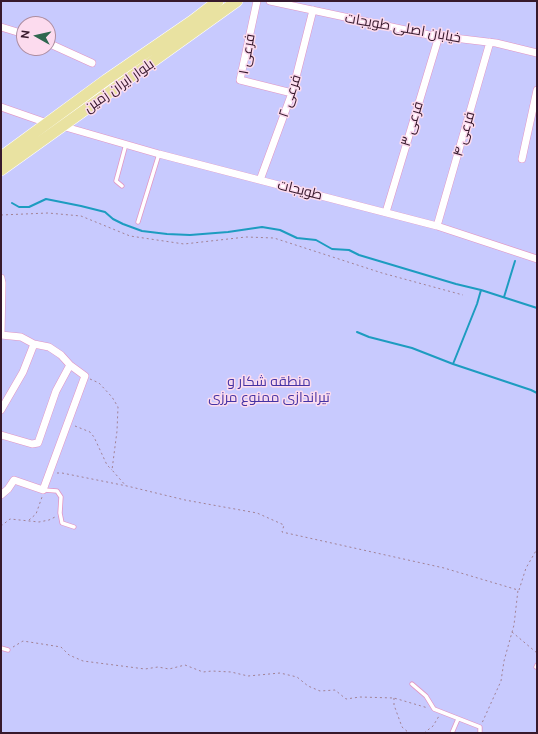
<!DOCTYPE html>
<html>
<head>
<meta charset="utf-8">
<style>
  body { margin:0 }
  #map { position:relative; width:538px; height:734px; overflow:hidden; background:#fcdbee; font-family:"Public Sans",sans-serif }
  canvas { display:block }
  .frame { position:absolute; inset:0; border:2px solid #37192c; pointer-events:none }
  .north { position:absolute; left:16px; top:16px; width:40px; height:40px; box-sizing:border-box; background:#fcdbee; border:1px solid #ad8da0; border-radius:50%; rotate:278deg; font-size:11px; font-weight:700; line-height:16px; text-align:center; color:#37192c }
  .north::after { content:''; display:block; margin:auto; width:14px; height:18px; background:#2f674f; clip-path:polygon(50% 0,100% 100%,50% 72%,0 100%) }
</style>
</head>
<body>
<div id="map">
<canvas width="538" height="734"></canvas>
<div class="frame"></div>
<div class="north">N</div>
</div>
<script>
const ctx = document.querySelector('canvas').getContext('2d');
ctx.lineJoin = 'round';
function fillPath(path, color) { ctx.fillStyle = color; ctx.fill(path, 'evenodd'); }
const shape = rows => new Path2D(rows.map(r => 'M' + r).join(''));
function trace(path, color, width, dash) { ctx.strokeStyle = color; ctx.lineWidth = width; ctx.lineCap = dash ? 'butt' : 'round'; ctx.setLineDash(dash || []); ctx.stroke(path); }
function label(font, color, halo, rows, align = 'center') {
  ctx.font = font + ' "Public Sans",Cairo,sans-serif'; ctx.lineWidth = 3; ctx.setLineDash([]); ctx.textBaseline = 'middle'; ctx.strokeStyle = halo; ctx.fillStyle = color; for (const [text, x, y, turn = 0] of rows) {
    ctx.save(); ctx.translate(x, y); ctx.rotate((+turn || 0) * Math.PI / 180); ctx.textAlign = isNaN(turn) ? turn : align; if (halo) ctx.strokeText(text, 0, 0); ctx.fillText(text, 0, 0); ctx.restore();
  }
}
fillPath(shape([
  [1,1,537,1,537,733,1,733],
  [24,24,48,24,48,48,24,48]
]), '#c8cafe');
trace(shape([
  [12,203,19,207,29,207,46,199,81,206,105,212,113,219,123,224,142,231,167,234,190,235,228,232,262,227,280,230,297,238,316,240,332,249,349,250,359,255,456,284,481,290,537,308],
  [504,297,515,261],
  [357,332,369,337,412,348,453,364,477,304,481,290],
  [453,364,531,390,537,393]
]), '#1d9cc0', 2);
const lane = shape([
  [122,186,116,181,126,144],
  [138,222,159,154],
  [44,490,57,491,61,497,60,513,62,523,74,527],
  [1,648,8,650],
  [536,667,537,665],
  [412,684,426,696,434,709,480,727,480,733],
  [452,733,458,719]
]);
const street = shape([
  [257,1,240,80,292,93],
  [270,1,429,35,496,43,537,53],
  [1,27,24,34],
  [48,43,92,63],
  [1,107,47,123],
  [62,126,159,154,437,226,537,259],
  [522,159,537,90],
  [260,180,292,93,313,10],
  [386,212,439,36],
  [437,226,490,42],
  [1,278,2,283,1,335],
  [1,335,21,337,34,344,49,347,61,355,70,365,85,376,43,490,14,480,8,489,1,495],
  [1,410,23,372,34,344],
  [1,435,32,444,38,443,56,391,70,365]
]);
const primary = shape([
  [1,157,106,80,192,21,218,1],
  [1,170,237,1]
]);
trace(lane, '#e295c3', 5);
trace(street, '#e295c3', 8);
trace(primary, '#fff', 12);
trace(shape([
  [1,215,48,213,81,216,130,236,184,244,246,237,274,238,382,273,463,295],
  [90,379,99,383,112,397,118,407,117,431,112,470,126,486],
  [75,426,90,432,94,437,107,465,112,470],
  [57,473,62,473,127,486,185,500,257,513,284,525,282,532,444,568,518,590,514,625,504,661,501,681,482,723],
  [29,520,36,514,42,497],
  [1,526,10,519,39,522,49,520,55,517],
  [519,590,526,568,537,549],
  [512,632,537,653],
  [13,647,23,641,61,647,69,655,83,661,145,669,158,667,169,669,185,665,203,672,212,671,231,672,248,676,280,673,297,677,308,686,320,691,335,690,346,699,360,697,394,698,428,708],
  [394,698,394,705,402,727,409,733],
  [424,733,433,726,439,716]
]), '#a28295', 1, [2, 3]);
trace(lane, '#fff', 3.5);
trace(street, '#fff', 7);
trace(primary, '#e9e2a1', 11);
label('14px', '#37192c', '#fcdbee', [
  ["خیابان اصلی طویجات",403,28,10],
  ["فرعی ۱",247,54,-80],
  ["بلوار ایران زمین",119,86,-35],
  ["فرعی ۲",290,96,-72],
  ["فرعی ۳",412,124,-73],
  ["فرعی ۴",464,134,-74],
  ["طویجات",300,190,14]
]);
label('14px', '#4533a4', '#fcdbee', [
  ["منطقه شکار و",269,382],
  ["تیراندازی ممنوع مرزی",269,398]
]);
</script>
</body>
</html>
